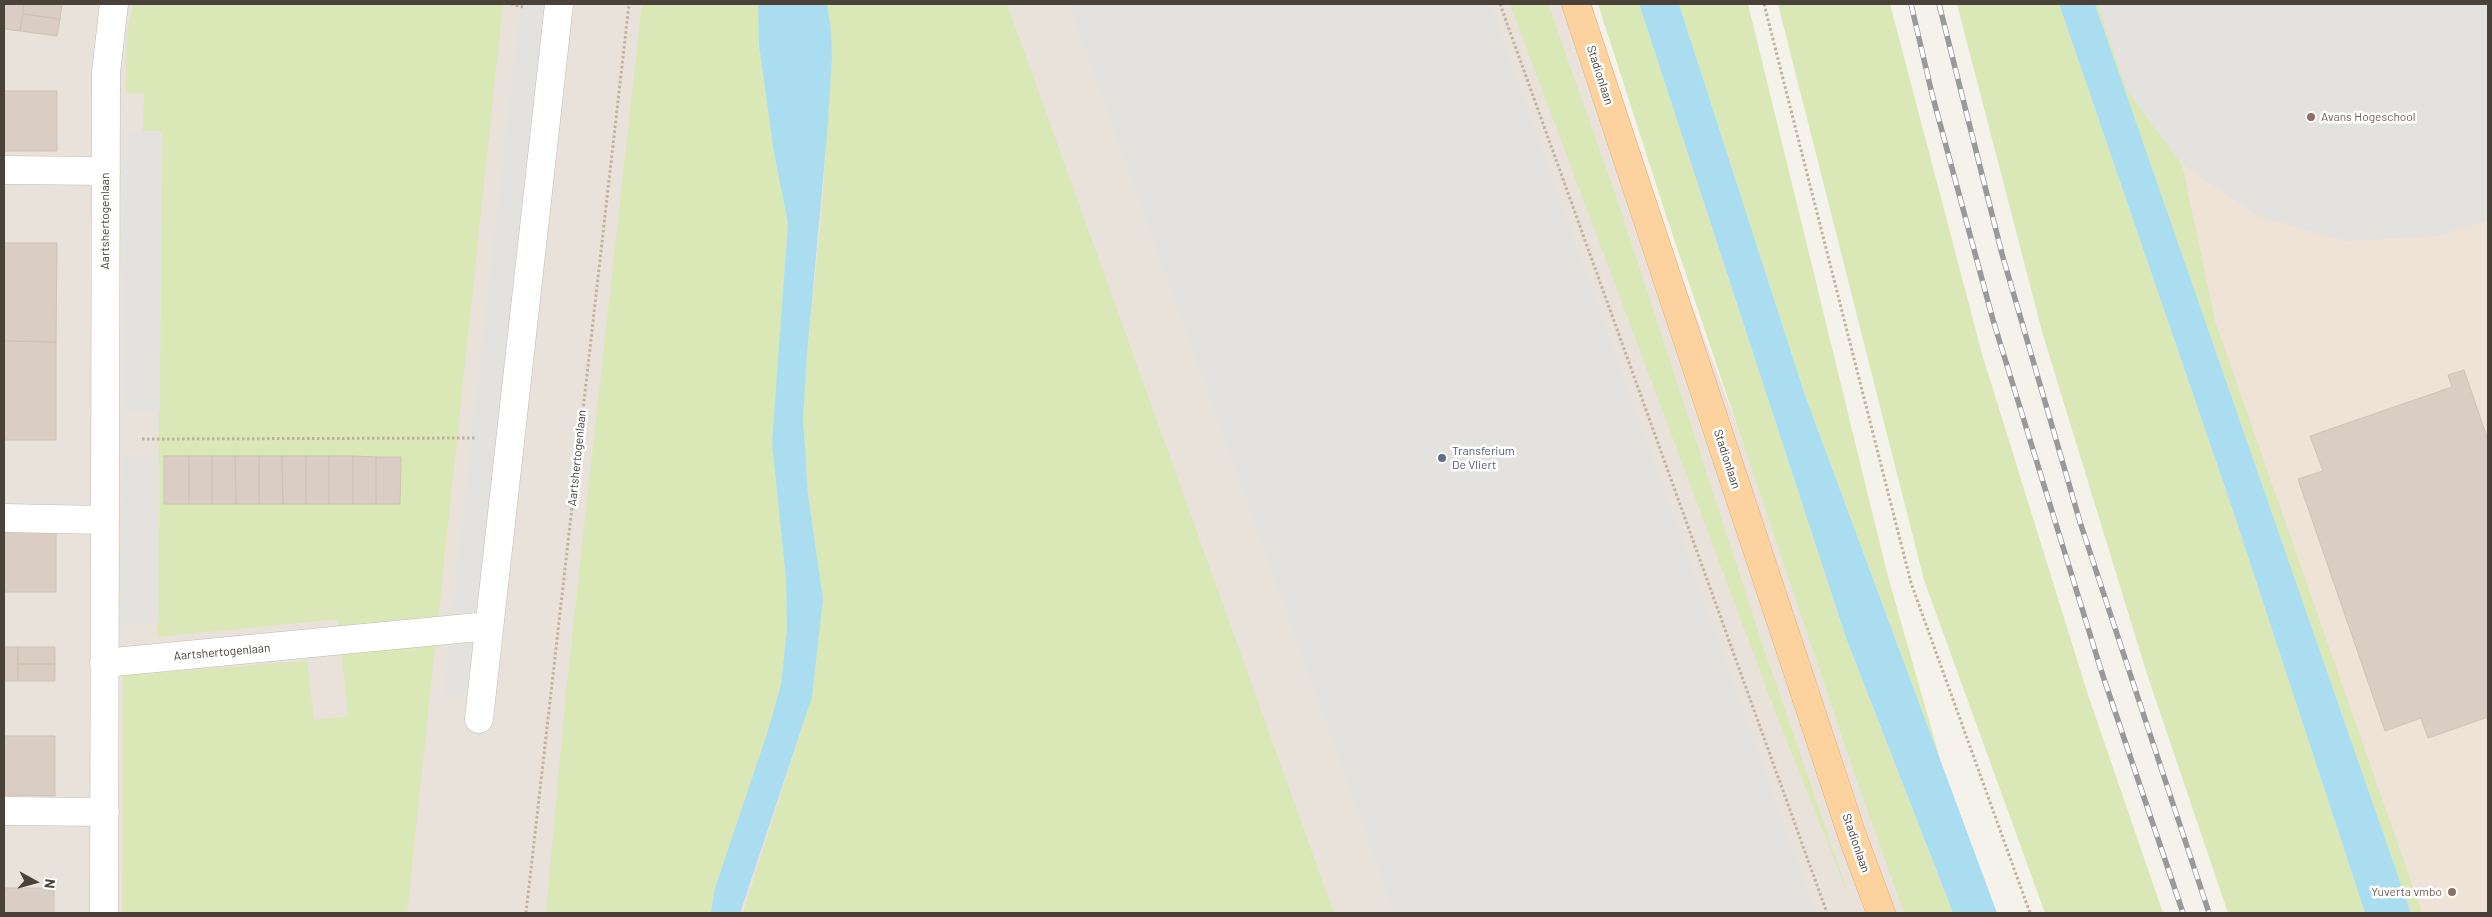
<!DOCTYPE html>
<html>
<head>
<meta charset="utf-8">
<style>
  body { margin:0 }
  #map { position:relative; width:2492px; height:917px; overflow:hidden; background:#f5f1eb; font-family:Barlow,sans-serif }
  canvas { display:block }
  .frame { position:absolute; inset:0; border:5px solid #4a4139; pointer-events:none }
  .north { position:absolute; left:10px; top:857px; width:50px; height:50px; -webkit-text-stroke:4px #fff; paint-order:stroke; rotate:97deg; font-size:14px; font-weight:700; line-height:20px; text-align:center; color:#4a4139 }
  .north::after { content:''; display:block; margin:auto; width:18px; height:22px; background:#4a4139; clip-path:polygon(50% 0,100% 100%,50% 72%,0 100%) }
</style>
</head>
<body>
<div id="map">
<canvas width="2492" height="917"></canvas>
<div class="frame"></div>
<div class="north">N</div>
</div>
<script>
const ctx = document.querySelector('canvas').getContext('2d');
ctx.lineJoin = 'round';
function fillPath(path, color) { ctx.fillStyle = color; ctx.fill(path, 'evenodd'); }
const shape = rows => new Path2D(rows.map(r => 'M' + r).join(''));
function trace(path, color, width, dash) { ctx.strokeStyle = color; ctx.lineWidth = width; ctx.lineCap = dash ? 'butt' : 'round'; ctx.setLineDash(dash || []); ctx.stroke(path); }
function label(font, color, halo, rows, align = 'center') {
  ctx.font = font + ' Barlow,sans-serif'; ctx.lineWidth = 5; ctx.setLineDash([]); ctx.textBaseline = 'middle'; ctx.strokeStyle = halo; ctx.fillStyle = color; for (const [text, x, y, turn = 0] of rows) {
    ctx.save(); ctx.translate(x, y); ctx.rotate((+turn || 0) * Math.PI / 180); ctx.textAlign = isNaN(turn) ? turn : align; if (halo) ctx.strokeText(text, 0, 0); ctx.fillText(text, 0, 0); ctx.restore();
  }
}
fillPath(shape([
  [4,4,1580,4,1918,913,4,913]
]), '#e9e2da');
fillPath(shape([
  [2095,4,2488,4,2488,913,2411,913]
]), '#eee3d6');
fillPath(shape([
  [133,4,503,4,407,913,122,913,123,675,307,661,314,720,348,716,338,619,157,637,162,131,143,131,144,93,125,93,128,28],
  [642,4,758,4,759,45,774,153,788,223,772,443,786,579,787,630,781,685,767,734,715,888,711,913,546,913,566,692],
  [827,4,1007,4,1334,913,743,913,812,697,823,599,808,495,803,419,807,354,821,221,832,58],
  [1510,4,1548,4,1618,202,1764,649,1850,899,1781,727],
  [1598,4,1639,4,1846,638,1953,913,1904,913,1856,778,1666,215],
  [1679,4,1748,4,1887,573,1940,759,1805,395],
  [1778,4,1890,4,1982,354,2088,695,2163,913,2045,913,1924,580],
  [1957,4,2059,4,2232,508,2365,913,2228,913,2147,674,2043,335],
  [2095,4,2098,4,2127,90,2182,164,2215,321,2422,913,2411,913]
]), '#d9e8b6');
fillPath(shape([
  [520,4,550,4,472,697,443,694],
  [1069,4,1490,4,1816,913,1394,913],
  [2098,4,2488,4,2488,220,2437,236,2346,241,2258,216,2182,164,2127,90],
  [162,131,160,411,124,412,123,132],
  [122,456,159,457,158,623,120,626]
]), '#e4e2df');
fillPath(shape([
  [758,4,827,4,831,31,832,58,827,135,807,354,803,419,808,495,823,599,812,697,740,913,711,913,715,888,767,734,781,685,787,630,786,579,772,443,788,223,774,153,759,45],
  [1639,4,1679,4,1805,395,1997,913,1953,913,1846,638],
  [2059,4,2095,4,2411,913,2365,913,2232,508]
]), '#aaddef');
const building = shape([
  [4,4,24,4,20,31,4,29,4,4],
  [24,4,62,4,60,19,23,14,24,4],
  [23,14,60,19,57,36,20,31,23,14],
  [4,91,57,91,57,151,4,151,4,91],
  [4,243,57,243,56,342,4,341,4,243],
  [4,341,56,342,56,440,4,440,4,341],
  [2464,370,2488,440,2488,717,2428,738,2421,718,2385,731,2298,479,2323,471,2310,436,2452,387,2448,375,2464,370],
  [164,456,189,456,189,504,164,504,164,456],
  [189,456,212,456,212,504,189,504,189,456],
  [212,456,235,456,236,504,212,504,212,456],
  [235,456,259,456,259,504,236,504,235,456],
  [259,456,282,456,283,504,259,504,259,456],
  [282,456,306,456,306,504,283,504,282,456],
  [306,456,329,456,329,504,306,504,306,456],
  [329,456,353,456,353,504,329,504,329,456],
  [353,456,376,457,376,504,353,504,353,456],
  [376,457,401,457,400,504,376,504,376,457],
  [4,532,56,532,56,592,4,592,4,532],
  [4,647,18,647,18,681,4,681,4,647],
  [18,647,55,647,55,664,18,664,18,647],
  [18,664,55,664,55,681,18,681,18,664],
  [4,736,55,736,55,796,4,795,4,736],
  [4,888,54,888,54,913,4,913,4,888]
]);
fillPath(building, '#dacec4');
trace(building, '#d1c2b4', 1);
const minor = shape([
  [4,170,106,171],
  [4,518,104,520],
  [104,663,489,626],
  [479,719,559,4],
  [4,811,105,812],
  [104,913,106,72,114,4]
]);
const major = shape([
  [1576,4,1852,835,1881,913]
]);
trace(minor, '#c4bab1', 29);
trace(major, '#e2ad6d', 29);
trace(shape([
  [511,4,523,7],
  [1500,4,1827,913],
  [1764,4,1911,583,2030,913],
  [142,439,476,438],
  [526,913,629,4]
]), '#c2b19f', 3, [2.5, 2.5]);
trace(minor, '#fff', 28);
trace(major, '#fcd39e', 28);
const rail = shape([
  [1911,4,1932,94,1993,320,2101,670,2183,913],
  [1939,4,2002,254,2080,522,2209,913]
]);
trace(rail, '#999', 5.5);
trace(rail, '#fff', 4, [11]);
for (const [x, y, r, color] of [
  [2311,117,5,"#8d6e63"],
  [1442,458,5,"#5c6f8a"],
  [2452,892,5,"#8d6e63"]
]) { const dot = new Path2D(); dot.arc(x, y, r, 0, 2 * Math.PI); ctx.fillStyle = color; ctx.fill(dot); trace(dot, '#fff', 2); }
label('12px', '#4a4139', '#fff', [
  ["Stadionlaan",1600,75,72],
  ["Aartshertogenlaan",105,221,-90],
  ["Aartshertogenlaan",577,458,-84],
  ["Stadionlaan",1727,459,72],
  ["Aartshertogenlaan",222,652,-5],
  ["Stadionlaan",1856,843,71]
]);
label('12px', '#785e54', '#fff', [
  ["Avans Hogeschool",2321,117],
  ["Yuverta vmbo",2442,892,"right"]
], 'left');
label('12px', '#4e5e75', '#fff', [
  ["Transferium",1452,451],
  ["De Vliert",1452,465]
], 'left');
</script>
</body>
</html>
